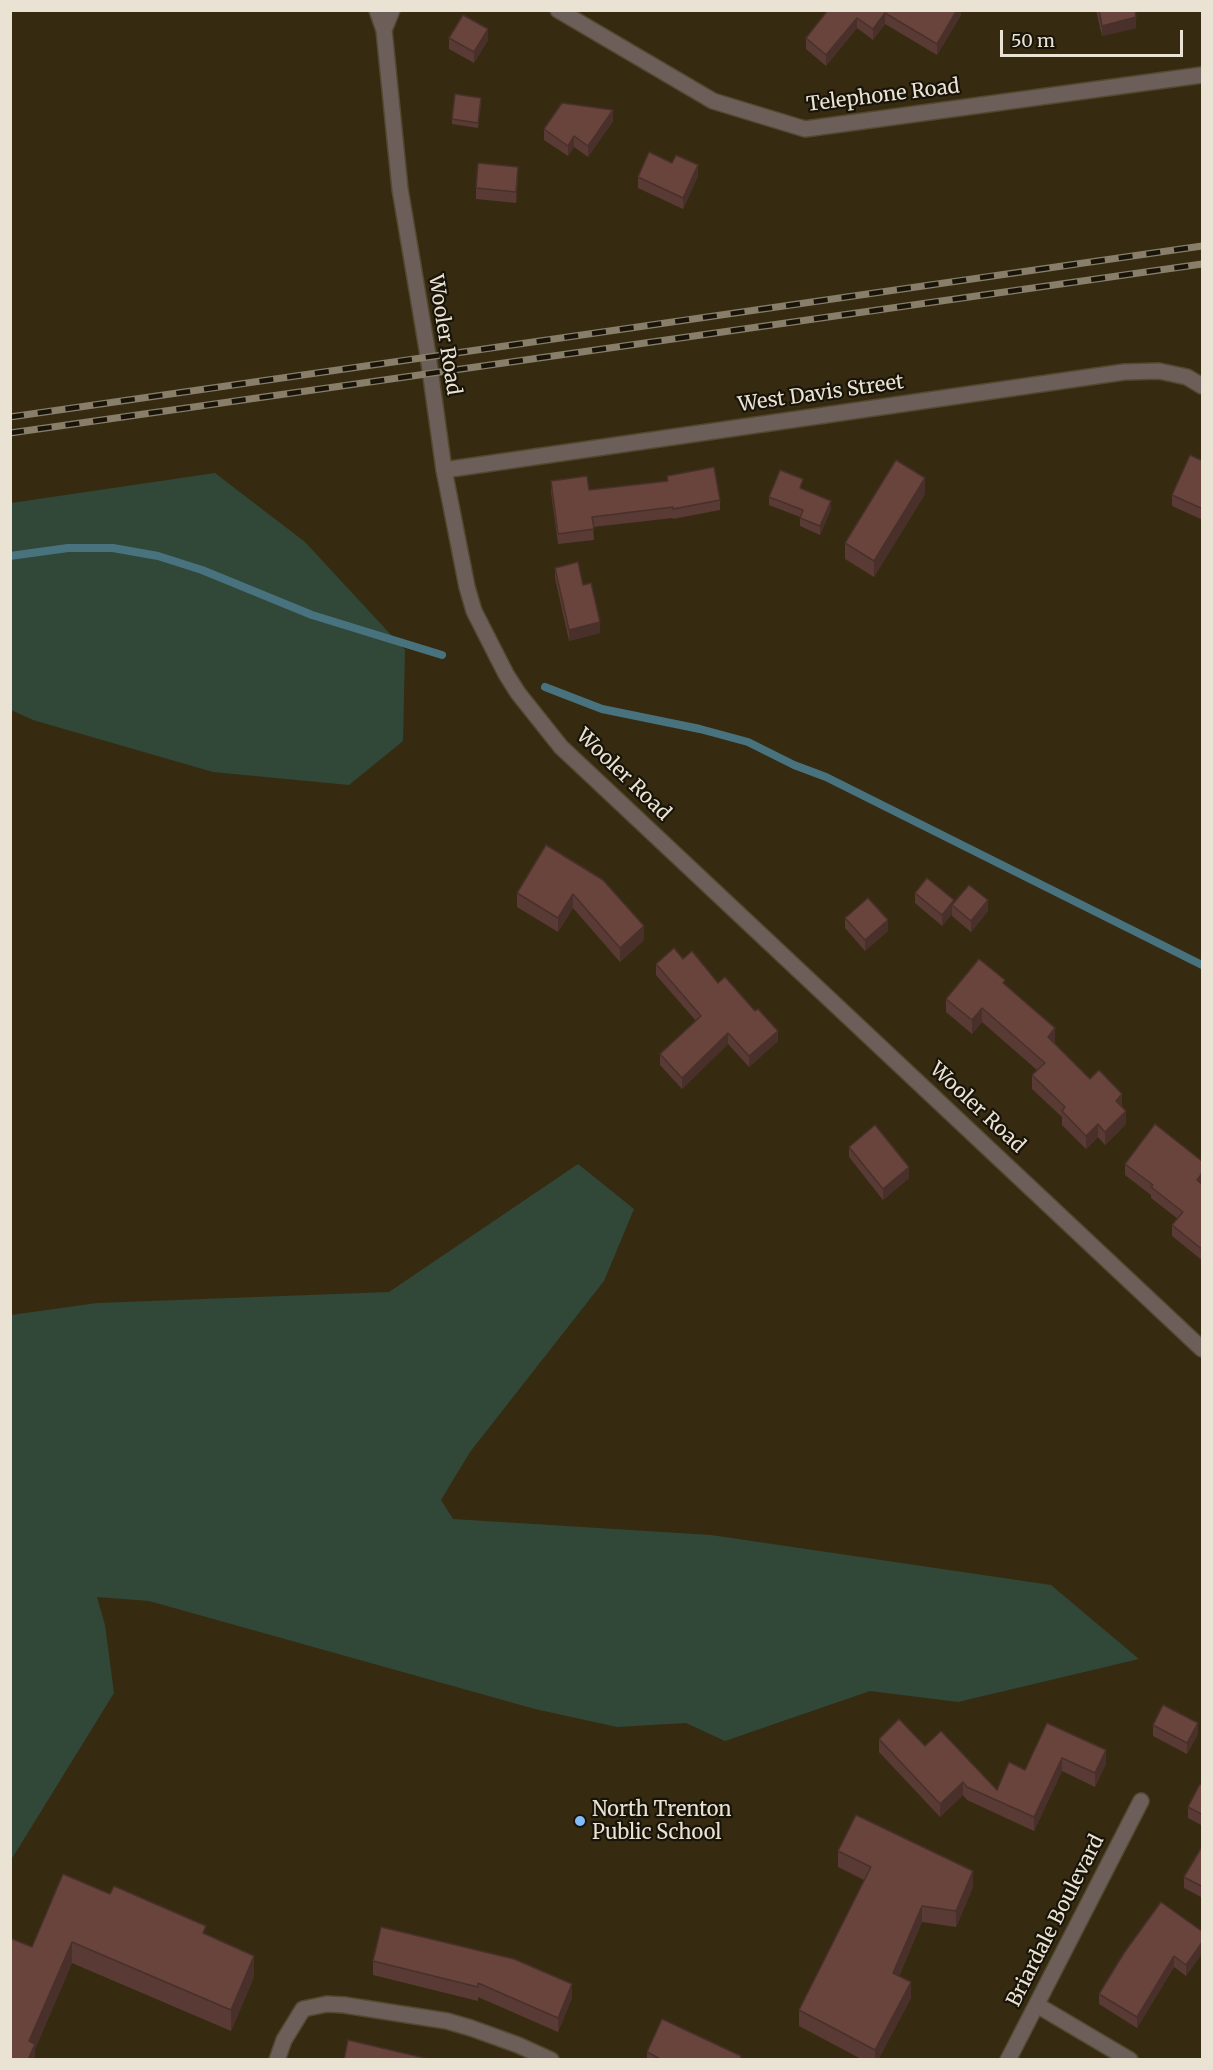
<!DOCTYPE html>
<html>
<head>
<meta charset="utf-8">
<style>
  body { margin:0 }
  #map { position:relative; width:1213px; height:2070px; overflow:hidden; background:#362b11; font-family:Merriweather,serif }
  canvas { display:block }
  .frame { position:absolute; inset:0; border:12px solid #eae3d4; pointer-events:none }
  .scale { position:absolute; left:1000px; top:30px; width:183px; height:27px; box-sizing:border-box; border:3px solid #eae3d4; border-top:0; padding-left:8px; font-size:18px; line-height:21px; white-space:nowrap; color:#eae3d4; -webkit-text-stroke:4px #191409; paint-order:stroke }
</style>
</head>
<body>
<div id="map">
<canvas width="1213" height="2070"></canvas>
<div class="frame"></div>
<div class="scale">50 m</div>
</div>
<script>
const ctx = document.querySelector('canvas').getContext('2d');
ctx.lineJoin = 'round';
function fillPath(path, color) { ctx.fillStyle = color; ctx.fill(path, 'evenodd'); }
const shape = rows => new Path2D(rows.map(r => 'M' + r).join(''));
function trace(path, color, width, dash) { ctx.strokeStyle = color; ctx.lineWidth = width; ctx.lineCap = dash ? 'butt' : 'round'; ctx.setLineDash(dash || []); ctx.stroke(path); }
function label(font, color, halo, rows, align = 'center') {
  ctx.font = font + ' Merriweather,serif'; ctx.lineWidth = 4.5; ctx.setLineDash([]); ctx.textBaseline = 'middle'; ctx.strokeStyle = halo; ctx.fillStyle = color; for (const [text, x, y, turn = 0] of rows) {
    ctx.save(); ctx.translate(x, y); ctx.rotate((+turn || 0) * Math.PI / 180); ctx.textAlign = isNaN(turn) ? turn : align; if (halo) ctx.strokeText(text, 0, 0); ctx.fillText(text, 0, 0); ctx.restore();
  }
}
fillPath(shape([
  [215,473,305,542,405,650,403,741,349,785,213,772,33,720,11,710,11,503],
  [578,1164,634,1209,604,1281,470,1452,441,1500,453,1519,711,1535,1051,1585,1139,1659,958,1702,870,1691,725,1741,686,1723,617,1727,535,1709,149,1601,97,1597,105,1625,114,1693,11,1860,11,1315,97,1303,389,1292]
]), '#314738');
trace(shape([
  [10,556,68,548,113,548,158,556,202,570,312,615,442,655],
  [545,687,602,709,700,729,748,742,794,765,826,777,1202,965]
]), '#48737e', 8);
const minor = shape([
  [444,470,1124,372,1159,371,1187,377,1202,386],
  [1037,2005,1130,2060],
  [277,2060,284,2040,303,2009,327,2004,344,2005,447,2021,471,2028,518,2045,551,2060],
  [1008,2060,1141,1801]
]);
const tertiary = shape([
  [377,10,384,30,400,189,428,355,444,470,467,587,474,611,506,674,518,693,561,747,1202,1349],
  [558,10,713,101,805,129,1202,75],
  [384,30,392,10]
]);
trace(minor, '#534830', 18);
trace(tertiary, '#534830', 18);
trace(minor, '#6c5e59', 15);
trace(tertiary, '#6c5e59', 15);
const rail = shape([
  [10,417,1202,246],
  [10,433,1202,264]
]);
trace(rail, '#887e69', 7);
trace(rail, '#191409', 4.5, [14]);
fillPath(shape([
  [828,10,961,10,961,15,937,55,885,24,873,40,857,28,826,66,806,49,806,38],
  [1096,10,1135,10,1136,28,1102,36],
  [449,38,488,40,474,63,449,49],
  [481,103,478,128,452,124,452,119],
  [613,121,588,157,574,147,568,156,544,140,544,129],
  [698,176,683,209,638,188,638,177],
  [518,178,516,203,476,199,476,188],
  [1203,461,1203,520,1172,506,1172,495],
  [667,476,720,500,720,510,673,519,673,518,593,527,594,540,558,544,551,492,551,481,589,490,667,481],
  [803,488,803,489,831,509,820,535,800,526,800,517,769,505,769,497],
  [925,494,874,577,845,559,845,543],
  [555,568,583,585,600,633,569,641,555,578],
  [603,880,644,940,620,962,573,908,558,932,517,907,517,893],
  [915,893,954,903,988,911,971,932,952,916,952,914,942,926,915,903],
  [845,918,888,931,865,951,845,928],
  [683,959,778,1041,749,1067,728,1044,682,1089,660,1065,660,1054,696,1021,656,975,656,964],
  [1005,984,1055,1042,1054,1043,1090,1079,1122,1107,1126,1124,1105,1145,1098,1137,1086,1149,1062,1125,1062,1117,1032,1089,1032,1075,1037,1070,982,1022,972,1034,946,1012,946,999],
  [849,1147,909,1178,883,1200,849,1157],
  [1203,1162,1203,1183,1202,1184,1203,1185,1203,1261,1172,1236,1172,1225,1178,1219,1151,1198,1151,1195,1125,1175,1125,1164],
  [1047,1723,1106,1764,1095,1787,1062,1771,1034,1831,967,1800,963,1795,940,1817,879,1752,879,1739,925,1746,997,1790,1025,1770],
  [1153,1725,1198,1734,1187,1754,1153,1736],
  [1203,1785,1203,1826,1188,1818,1188,1807],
  [1203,1845,1203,1898,1184,1888,1184,1877],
  [838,1851,973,1887,956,1927,922,1922,899,1976,911,1998,878,2060,863,2060,799,2026,799,2010,864,1880,838,1867],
  [63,1874,206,1935,254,1977,231,2031,72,1963,35,2049,35,2060,32,1947],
  [1203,1932,1203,1952,1186,1976,1174,1967,1137,2028,1099,2004,1099,1994],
  [373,1961,572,1998,558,2032,478,1997,478,2001,373,1975],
  [647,2052,741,2060,647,2060]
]), '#593a34');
fillPath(shape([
  [957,10,961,10,961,15,937,55,937,44],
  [885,13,885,24,873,40,873,29],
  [1136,17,1136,28,1102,36,1102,26],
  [857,18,857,28,826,66,826,55],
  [488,29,488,40,474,63,474,52],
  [613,110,613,121,588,157,588,146],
  [574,136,574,147,568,156,568,146],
  [698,165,698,176,683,209,683,198],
  [518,167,518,178,516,203,516,192],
  [925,478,925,494,874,577,874,561],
  [831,501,831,509,820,535,820,526],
  [600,622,600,633,569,641,569,630],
  [573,894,573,908,558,932,558,918],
  [954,900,954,907,952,905,952,914,942,926,942,915],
  [988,900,988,911,971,932,971,921],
  [888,920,888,931,865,951,865,940],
  [644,926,644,940,620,962,620,948],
  [982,1008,982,1022,972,1034,972,1020],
  [1055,1028,1055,1042,1048,1050,1048,1037],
  [778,1031,778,1041,749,1067,749,1056],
  [728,1033,728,1044,682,1089,682,1078],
  [1122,1094,1122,1108,1116,1101],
  [1126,1111,1126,1124,1105,1145,1105,1132],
  [1098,1124,1098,1137,1086,1149,1086,1136],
  [909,1167,909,1178,883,1200,883,1189],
  [1203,1172,1203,1183,1197,1190,1197,1180],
  [1198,1723,1198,1734,1187,1754,1187,1743],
  [1106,1750,1106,1764,1095,1787,1095,1773],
  [1062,1758,1062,1771,1034,1831,1034,1817],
  [963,1782,963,1795,940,1817,940,1804],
  [973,1871,973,1887,956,1927,956,1911],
  [922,1906,922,1922,893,1989,893,1973],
  [1203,1941,1203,1952,1186,1976,1186,1965],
  [72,1942,72,1963,35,2049,35,2060,28,2060,29,2041],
  [254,1956,254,1977,231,2031,231,2010],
  [1174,1956,1174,1967,1137,2028,1137,2017],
  [911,1982,911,1998,878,2060,875,2060,875,2050],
  [572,1984,572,1998,558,2032,558,2018]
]), '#49302b');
const building = shape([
  [828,10,957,10,937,44,885,13,873,29,857,18,826,55,806,38,828,10],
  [1099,10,1135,10,1136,17,1102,26,1099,10],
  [463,15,488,29,474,52,449,38,463,15],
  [455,94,481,98,478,123,452,119,455,94],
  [562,103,613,110,588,146,574,136,568,146,544,129,562,103],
  [649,152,672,163,676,155,698,165,683,198,638,177,649,152],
  [478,163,518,167,516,192,476,188,478,163],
  [1190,455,1203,461,1203,509,1172,495,1190,455],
  [896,460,925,478,874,561,845,543,896,460],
  [714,467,720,500,673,509,673,507,592,517,594,529,558,534,551,481,587,476,589,490,668,481,667,476,714,467],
  [780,470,803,479,800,488,831,501,820,526,800,518,803,510,769,497,780,470],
  [578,562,583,585,591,583,600,622,569,630,555,568,578,562],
  [546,845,603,880,644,926,620,948,573,894,558,918,517,893,546,845],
  [927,878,954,900,942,915,915,893,927,878],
  [969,885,988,900,971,921,952,905,969,885],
  [868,898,888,920,865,940,845,918,868,898],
  [674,948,683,959,692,951,718,983,725,977,755,1011,758,1009,778,1031,749,1056,728,1033,682,1078,660,1054,701,1016,656,964,674,948],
  [979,959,1005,980,1003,983,1055,1028,1048,1037,1090,1079,1099,1070,1122,1094,1116,1101,1126,1111,1105,1132,1098,1124,1086,1136,1062,1111,1065,1107,1032,1075,1045,1063,982,1008,972,1020,946,999,979,959],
  [1155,1124,1203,1162,1203,1172,1197,1180,1203,1185,1203,1250,1172,1225,1183,1212,1151,1187,1153,1185,1125,1164,1155,1124],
  [875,1125,909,1167,883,1189,849,1147,875,1125],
  [1163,1705,1198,1723,1187,1743,1153,1725,1163,1705],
  [899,1719,925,1746,941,1731,997,1790,1009,1762,1025,1770,1047,1723,1106,1750,1095,1773,1062,1758,1034,1817,967,1787,963,1782,940,1804,879,1739,899,1719],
  [1200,1784,1203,1785,1203,1815,1188,1807,1200,1784],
  [856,1815,973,1871,956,1911,922,1906,893,1973,911,1982,875,2050,799,2010,871,1867,838,1851,856,1815],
  [1203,1845,1203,1887,1184,1877,1203,1845],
  [63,1874,110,1894,114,1886,206,1926,203,1933,254,1956,231,2010,72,1942,29,2041,35,2044,28,2060,10,2060,10,1938,32,1947,63,1874],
  [1161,1902,1203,1932,1203,1941,1186,1965,1174,1956,1137,2017,1099,1994,1124,1953,1161,1902],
  [381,1927,514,1959,572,1984,558,2018,478,1983,478,1987,373,1961,381,1927],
  [662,2019,741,2056,740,2060,662,2060,647,2052,662,2019],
  [348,2040,433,2060,344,2060,348,2040]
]);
fillPath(building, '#68443d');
trace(building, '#49302b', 1.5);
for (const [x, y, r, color] of [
  [580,1821,6,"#83bcfb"]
]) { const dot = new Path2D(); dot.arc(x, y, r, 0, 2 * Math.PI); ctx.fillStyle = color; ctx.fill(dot); trace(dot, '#191409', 2); }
label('20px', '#eae3d4', '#191409', [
  ["Telephone Road",883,96,-7],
  ["Wooler Road",444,335,81],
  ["West Davis Street",821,394,-8],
  ["Wooler Road",623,775,44],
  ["Wooler Road",977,1108,43],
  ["Briardale Boulevard",1056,1921,-63]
]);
label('20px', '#eae3d4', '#191409', [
  ["North Trenton",592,1810],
  ["Public School",592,1833]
], 'left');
</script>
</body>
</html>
